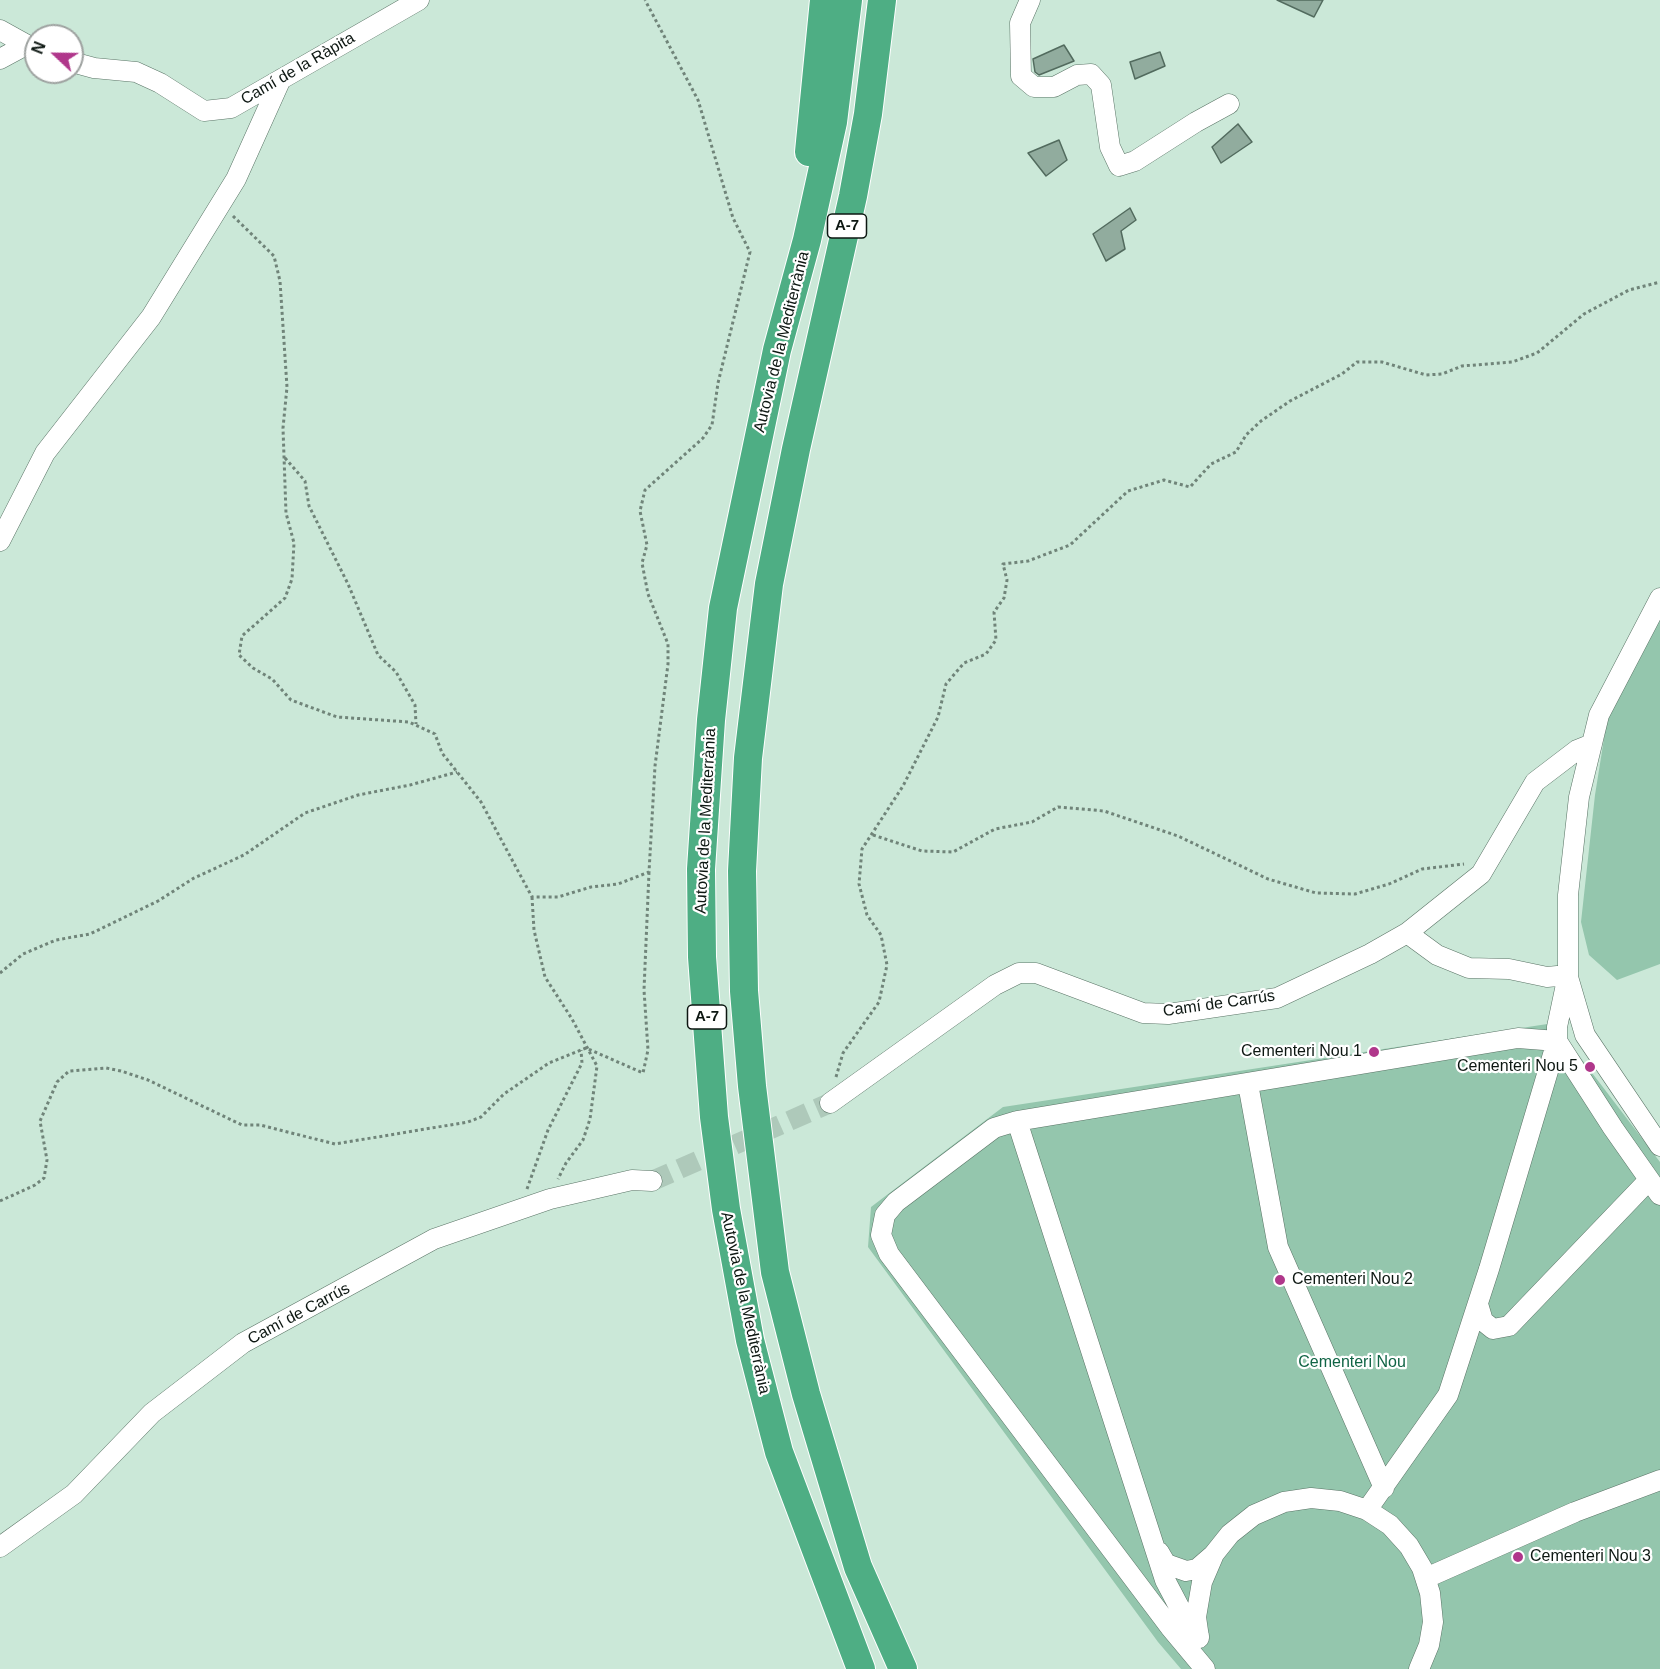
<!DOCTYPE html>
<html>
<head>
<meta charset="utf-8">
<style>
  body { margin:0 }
  #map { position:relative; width:1660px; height:1669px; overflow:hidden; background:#cbe8d8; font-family:Arial,sans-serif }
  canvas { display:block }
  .north { position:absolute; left:24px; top:24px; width:60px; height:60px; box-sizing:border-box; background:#fff; border:2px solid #9ea2a0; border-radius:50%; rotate:292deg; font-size:16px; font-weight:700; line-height:24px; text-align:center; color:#0d1712 }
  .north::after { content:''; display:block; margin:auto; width:21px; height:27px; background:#b0378b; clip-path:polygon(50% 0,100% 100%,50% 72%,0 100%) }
</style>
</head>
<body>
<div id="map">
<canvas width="1660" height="1669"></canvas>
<div class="north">N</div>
</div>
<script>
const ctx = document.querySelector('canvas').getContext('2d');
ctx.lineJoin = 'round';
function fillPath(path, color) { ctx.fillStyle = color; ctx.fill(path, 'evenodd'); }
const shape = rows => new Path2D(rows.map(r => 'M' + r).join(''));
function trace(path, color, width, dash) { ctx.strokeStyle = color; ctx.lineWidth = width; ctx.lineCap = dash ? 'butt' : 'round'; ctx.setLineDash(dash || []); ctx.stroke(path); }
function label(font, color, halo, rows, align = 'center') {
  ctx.font = font + ' Arial,sans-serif'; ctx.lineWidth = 4.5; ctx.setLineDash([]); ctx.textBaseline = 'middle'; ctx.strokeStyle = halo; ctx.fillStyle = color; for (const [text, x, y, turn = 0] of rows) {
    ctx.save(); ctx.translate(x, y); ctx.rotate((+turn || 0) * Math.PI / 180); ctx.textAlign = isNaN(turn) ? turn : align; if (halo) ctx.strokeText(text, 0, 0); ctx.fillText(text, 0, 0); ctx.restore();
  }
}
fillPath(shape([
  [1660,618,1660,964,1617,980,1589,955,1581,922,1595,795,1607,720,1619,693],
  [1554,1023,1660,1162,1660,1669,1181,1669,1158,1642,868,1247,871,1207,1003,1107]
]), '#94c6ad');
const building = shape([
  [1277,0,1323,0,1314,17,1277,0],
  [1064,45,1074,61,1039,75,1035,72,1033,59,1064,45],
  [1160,52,1165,66,1135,79,1130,62,1160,52],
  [1238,124,1252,142,1221,163,1212,147,1238,124],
  [1059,140,1067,160,1046,176,1028,153,1059,140],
  [1130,208,1136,220,1121,231,1125,249,1106,261,1093,234,1130,208]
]);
fillPath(building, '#91ac9e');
trace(building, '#526b5e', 1.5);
trace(shape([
  [652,1181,830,1103]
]), '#aec9ba', 20, [20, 10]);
const minor = shape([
  [1030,0,1020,23,1021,76,1034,87,1054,87,1077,75,1091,74,1101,85,1110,147,1119,166,1135,161,1196,122,1229,104],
  [0,30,36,50],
  [0,59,26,45],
  [72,62,94,68,136,72,160,83,204,111,231,108,419,0],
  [0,541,45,453,151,317,236,179,281,79],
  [1407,933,1437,955,1469,968,1509,969,1547,977,1568,975],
  [1568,977,1585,1035,1660,1146],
  [1557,1041,1613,1128,1660,1195],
  [1248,1084,1278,1247,1384,1488],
  [830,1103,995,985,1019,973,1036,973,1143,1013,1168,1014,1277,998,1370,954,1407,933,1481,874,1535,782,1577,750,1592,744],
  [1017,1121,1165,1580,1186,1620,1199,1636],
  [1478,1304,1483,1321,1493,1329,1509,1326,1648,1181],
  [1367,1510,1448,1395,1489,1269,1557,1041,1557,1027,1568,975,1568,895,1579,797,1599,715,1660,598],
  [0,1547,74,1494,152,1413,243,1343,434,1239,550,1199,632,1180,652,1181],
  [1159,1552,1166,1564,1186,1571,1197,1569,1212,1556],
  [1426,1578,1575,1512,1660,1480],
  [1199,1638,1196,1617,1202,1582,1214,1554,1230,1534,1254,1515,1284,1502,1311,1498,1340,1501,1367,1510,1390,1525,1409,1546,1422,1568,1430,1593,1433,1622,1429,1645,1419,1669],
  [1205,1669,1170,1627,889,1254,881,1235,885,1215,896,1202,994,1128,1017,1121,1518,1038,1557,1041]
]);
const highway = shape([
  [848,0,833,122,807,240,777,350,723,608,711,720,701,869,702,957,714,1117,726,1209,750,1340,779,1452,861,1669],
  [882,0,868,114,853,196,796,449,769,584,748,758,742,871,744,991,752,1086,775,1272,806,1394,858,1567,903,1669],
  [809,152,824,0]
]);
trace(minor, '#5a7466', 21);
trace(highway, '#fff', 30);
trace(shape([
  [233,216,274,256,280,281,287,387,283,428,286,513,294,543,292,579,285,598,242,636,239,655,253,668,272,679,291,700,337,717,409,722,435,734,442,753,481,802,532,897,558,897,591,887,618,884,649,872,655,766,668,664,668,644,648,594,642,563,647,545,640,511,645,490,703,438,712,425,718,383,750,252,733,218,698,100,645,0],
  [285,458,305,481,309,506,348,584,378,655,396,672,415,705,416,724],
  [873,835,922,851,953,852,995,829,1032,822,1058,807,1104,811,1178,836,1268,879,1316,893,1355,894,1389,884,1422,869,1464,864],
  [532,897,534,930,545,977,572,1019,597,1066,590,1119,583,1140,566,1163,558,1179],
  [0,973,23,954,56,940,90,934,158,901,194,878,244,855,305,813,358,795,410,785,457,772],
  [836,1077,843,1053,879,1002,887,965,881,935,867,915,859,884,862,849,903,786,938,717,946,684,964,663,986,654,996,640,994,612,1004,598,1007,580,1003,564,1028,561,1070,545,1128,491,1164,480,1190,487,1211,464,1236,452,1246,435,1261,421,1290,401,1342,374,1357,362,1382,362,1426,375,1442,374,1462,366,1512,362,1537,353,1584,314,1629,290,1660,282],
  [527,1189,548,1130,582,1063,581,1050],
  [0,1201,35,1185,44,1178,47,1160,40,1121,57,1082,69,1071,106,1068,121,1071,148,1080,242,1125,260,1125,335,1144,468,1122,481,1117,504,1094,549,1063,586,1048,643,1073,648,1050,644,990,649,872]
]), '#708479', 3, [3, 3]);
trace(minor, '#fff', 20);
trace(highway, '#4eae84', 28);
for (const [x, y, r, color] of [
  [1374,1052,6,"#b0378b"],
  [1590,1067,6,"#b0378b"],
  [1280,1280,6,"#b0378b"],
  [1518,1557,6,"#b0378b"]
]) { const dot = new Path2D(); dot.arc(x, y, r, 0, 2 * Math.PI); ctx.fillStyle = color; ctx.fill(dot); trace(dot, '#fff', 2); }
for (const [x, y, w] of [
  [847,226,39],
  [707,1017,39]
]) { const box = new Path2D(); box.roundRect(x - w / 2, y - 12, w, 24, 4.5); ctx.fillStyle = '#fff'; ctx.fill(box); trace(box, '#0d1712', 1.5); }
label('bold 15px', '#0d1712', null, [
  ["A-7",847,226],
  ["A-7",707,1017]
]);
label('16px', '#0d1712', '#fff', [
  ["Camí de la Ràpita",298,69,-30],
  ["Autovia de la Mediterrània",782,342,-76],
  ["Autovia de la Mediterrània",706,821,-87],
  ["Camí de Carrús",1219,1004,-8],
  ["Autovia de la Mediterrània",745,1303,78],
  ["Camí de Carrús",299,1314,-28]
]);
label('16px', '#0d1712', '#fff', [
  ["Cementeri Nou 1",1362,1052],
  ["Cementeri Nou 5",1578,1067],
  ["Cementeri Nou 2",1292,1280,"left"],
  ["Cementeri Nou 3",1530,1557,"left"]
], 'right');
label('16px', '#106445', '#fff', [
  ["Cementeri Nou",1352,1363]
]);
</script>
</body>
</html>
